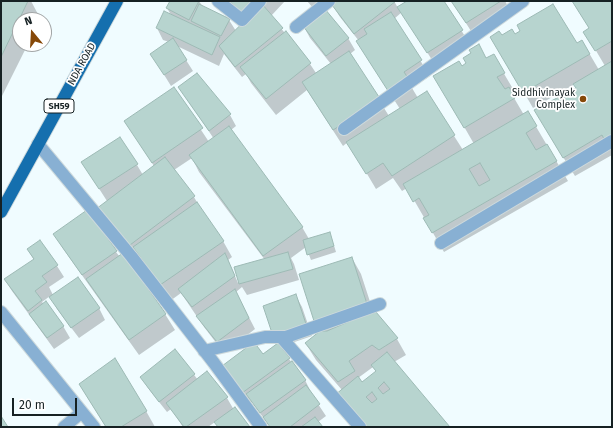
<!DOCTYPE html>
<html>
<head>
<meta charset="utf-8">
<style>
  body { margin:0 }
  #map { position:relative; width:613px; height:428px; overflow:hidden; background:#f0fcff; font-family:"Fira Sans",sans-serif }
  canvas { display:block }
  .frame { position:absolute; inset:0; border:2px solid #162123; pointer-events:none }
  .north { position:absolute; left:12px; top:12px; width:40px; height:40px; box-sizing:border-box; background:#fff; border:1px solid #a2a6a7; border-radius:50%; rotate:342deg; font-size:11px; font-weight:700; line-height:16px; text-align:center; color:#162123 }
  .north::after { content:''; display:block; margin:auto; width:14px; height:18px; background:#864808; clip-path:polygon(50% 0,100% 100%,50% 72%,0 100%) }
  .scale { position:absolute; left:12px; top:398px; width:65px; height:18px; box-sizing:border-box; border:2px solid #162123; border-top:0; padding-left:5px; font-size:12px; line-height:14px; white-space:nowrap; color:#162123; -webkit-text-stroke:3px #fff; paint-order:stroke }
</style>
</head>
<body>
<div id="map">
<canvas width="613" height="428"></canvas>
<div class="frame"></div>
<div class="north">N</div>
<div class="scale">20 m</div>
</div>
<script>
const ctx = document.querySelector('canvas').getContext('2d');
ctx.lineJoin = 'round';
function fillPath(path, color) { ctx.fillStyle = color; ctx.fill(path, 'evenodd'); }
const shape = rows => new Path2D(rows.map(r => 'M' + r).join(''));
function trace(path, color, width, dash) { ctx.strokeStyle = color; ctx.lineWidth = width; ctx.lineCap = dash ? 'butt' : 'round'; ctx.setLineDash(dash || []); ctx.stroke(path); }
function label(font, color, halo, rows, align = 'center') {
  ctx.font = font + ' "Fira Sans",sans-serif'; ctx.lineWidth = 3.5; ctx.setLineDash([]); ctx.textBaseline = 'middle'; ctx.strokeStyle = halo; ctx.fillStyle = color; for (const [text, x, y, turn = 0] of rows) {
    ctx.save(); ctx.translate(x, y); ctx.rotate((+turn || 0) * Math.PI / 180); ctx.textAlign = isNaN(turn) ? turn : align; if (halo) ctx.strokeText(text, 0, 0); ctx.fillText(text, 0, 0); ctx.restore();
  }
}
fillPath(shape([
  [1,1,31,1,40,18,39,20,20,20,20,44,28,44,1,98],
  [171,1,199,1,203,7,229,20,236,31,244,23,221,1,285,1,271,16,310,64,316,73,331,64,310,38,304,27,348,38,355,50,350,54,389,116,400,109,367,58,359,41,340,17,333,6,339,1,394,1,398,8,408,1,443,1,471,46,437,68,402,12,394,19,430,76,412,88,418,98,426,92,463,150,474,144,435,76,486,59,493,55,513,89,510,91,524,115,528,113,568,181,444,252,407,188,402,191,393,178,376,189,348,142,343,146,307,90,276,115,251,83,246,74,242,77,224,54,219,66,177,46,193,71,171,86,158,65,169,42,163,40,157,28,171,15,167,8],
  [307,1,322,1,313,8],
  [452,1,505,1,513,15,476,39],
  [572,1,612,1,612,155,575,176,546,130,577,88,575,84,533,108,492,37,515,36,577,45,582,41,599,70,605,66,585,32,590,29],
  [179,87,230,115,236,126,231,130,302,227,309,239,329,233,332,239,336,252,311,260,306,247,291,258,294,264,299,280,247,295,242,287,236,292,255,329,224,353,204,327,181,293,170,301,141,259,136,263,107,201,89,173,137,165,143,175,154,166,125,122,174,89,209,142,214,139],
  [192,158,199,172,265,260,240,282,238,283,228,260,232,257,223,241,203,213,194,197,174,170],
  [54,234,116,252,165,314,175,330,139,355,64,250],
  [28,250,57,266,64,277,49,287,53,295,99,308,105,320,79,338,57,309,50,296,42,302,63,326,70,338,54,349,12,291,5,280,34,260],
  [352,258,361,274,374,314,376,313,397,339,406,355,394,362,449,427,357,427,342,390,316,360,306,344,321,331],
  [373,367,376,372,362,384,358,378],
  [296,296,302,307,312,336,280,347,305,380,311,392,310,392,326,416,318,422,321,427,270,427,252,402,249,404,230,377,279,343],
  [175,350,198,380,227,398,234,410,249,427,218,427,215,422,208,427,183,427,171,409,167,412,148,388,141,377],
  [80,385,146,411,155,427,106,427]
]), '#0003');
const building = shape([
  [1,1,28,1,1,57,1,1],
  [170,1,199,1,189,20,166,8,170,1],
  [229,1,256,1,244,14,229,1],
  [337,1,396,1,354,34,332,5,337,1],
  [407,1,444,1,463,30,427,53,397,7,407,1],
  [451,1,501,1,466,23,451,1],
  [572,1,612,1,612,41,595,51,583,32,589,28,572,1],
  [199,4,230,19,221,36,191,21,199,4],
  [262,4,283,28,235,67,219,46,262,4],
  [553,4,577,43,582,40,590,54,523,93,490,37,499,31,502,35,512,29,515,34,520,31,517,25,553,4],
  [325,9,349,38,326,56,303,26,325,9],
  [164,11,220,37,212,55,156,28,164,11],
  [391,12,422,60,404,72,410,81,390,94,356,41,367,34,364,29,391,12],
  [286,31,311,63,266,99,240,67,286,31],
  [173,38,187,60,164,75,150,54,173,38],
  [479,44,486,58,494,54,505,73,497,77,505,89,509,87,515,98,464,128,433,76,459,61,462,66,466,63,463,58,471,53,469,50,479,44],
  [349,51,381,100,333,130,302,82,349,51],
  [612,61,612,135,604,139,602,135,563,158,534,110,576,88,573,84,612,61],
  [197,73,231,114,209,131,178,87,197,73],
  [174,87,203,128,152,163,124,121,174,87],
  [427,91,455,135,392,176,383,163,366,174,346,142,427,91],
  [528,111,537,126,526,133,536,150,547,144,557,161,432,233,423,218,429,215,419,198,413,202,403,184,528,111],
  [480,163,490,180,479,186,469,169,480,163],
  [229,126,303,227,263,256,189,155,229,126],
  [120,137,138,164,99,189,81,162,120,137],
  [165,157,195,196,126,248,96,209,165,157],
  [197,202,224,241,160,285,133,247,197,202],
  [87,210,117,251,82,275,53,234,87,210],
  [330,232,334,246,307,255,303,240,330,232],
  [40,240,58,265,42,276,47,282,35,291,42,300,28,311,4,279,34,259,27,249,40,240],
  [288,252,293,269,239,284,234,267,288,252],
  [123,253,166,314,129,340,86,279,123,253],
  [225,253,235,276,192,307,178,289,225,253],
  [352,257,367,304,314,321,299,274,352,257],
  [78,277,100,308,71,328,49,297,78,277],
  [235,289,249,318,217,342,196,316,235,289],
  [296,294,306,324,273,336,263,306,296,294],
  [46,301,64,326,47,338,29,314,46,301],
  [376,312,398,338,379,350,372,345,349,361,355,371,338,382,305,343,320,331,327,331,357,318,376,312],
  [254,342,263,354,278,343,290,358,242,393,222,366,254,342],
  [175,349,195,374,159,402,140,377,175,349],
  [387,352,450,427,361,427,335,395,358,376,362,382,376,371,371,365,387,352],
  [384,382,390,389,383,394,378,388,384,382],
  [372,392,377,399,372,403,366,397,372,392],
  [115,358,147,411,121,427,106,427,79,384,115,358],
  [292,361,306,380,260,413,246,394,292,361],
  [207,371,228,397,186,427,184,427,166,403,207,371],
  [306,385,320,404,290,427,270,427,263,417,306,385],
  [235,407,250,427,218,427,214,422,235,407],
  [1,416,8,427,1,427,1,416],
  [315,417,323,427,301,427,315,417]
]);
fillPath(building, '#b7d4cf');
trace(building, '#9dbab5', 1);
const minor = shape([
  [218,1,242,20,260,1],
  [296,27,329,1],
  [344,129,523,1],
  [38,144,131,256,214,363,261,427],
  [441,243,612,141],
  [1,312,94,427],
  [281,337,360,427],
  [204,351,265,337,286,337,380,304],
  [64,427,82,412]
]);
const primary = shape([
  [1,212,117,1]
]);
trace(minor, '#cdd9dc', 14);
trace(primary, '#cdd9dc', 14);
trace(minor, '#88b0d3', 12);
trace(primary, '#156fae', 12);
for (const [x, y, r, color] of [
  [583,99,4,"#864808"]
]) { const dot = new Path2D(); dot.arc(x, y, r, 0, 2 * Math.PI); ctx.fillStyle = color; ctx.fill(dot); trace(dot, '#fff', 1.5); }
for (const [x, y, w] of [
  [59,106,30]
]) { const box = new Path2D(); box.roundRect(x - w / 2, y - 7, w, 14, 3); ctx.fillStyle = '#fff'; ctx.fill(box); trace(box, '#162123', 1); }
label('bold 9px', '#162123', null, [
  ["SH59",59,106]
]);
label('10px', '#162123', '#fff', [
  ["NDA ROAD",82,64,-61]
]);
label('10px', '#162123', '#fff', [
  ["Siddhivinayak",575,93],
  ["Complex",575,105]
], 'right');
</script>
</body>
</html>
